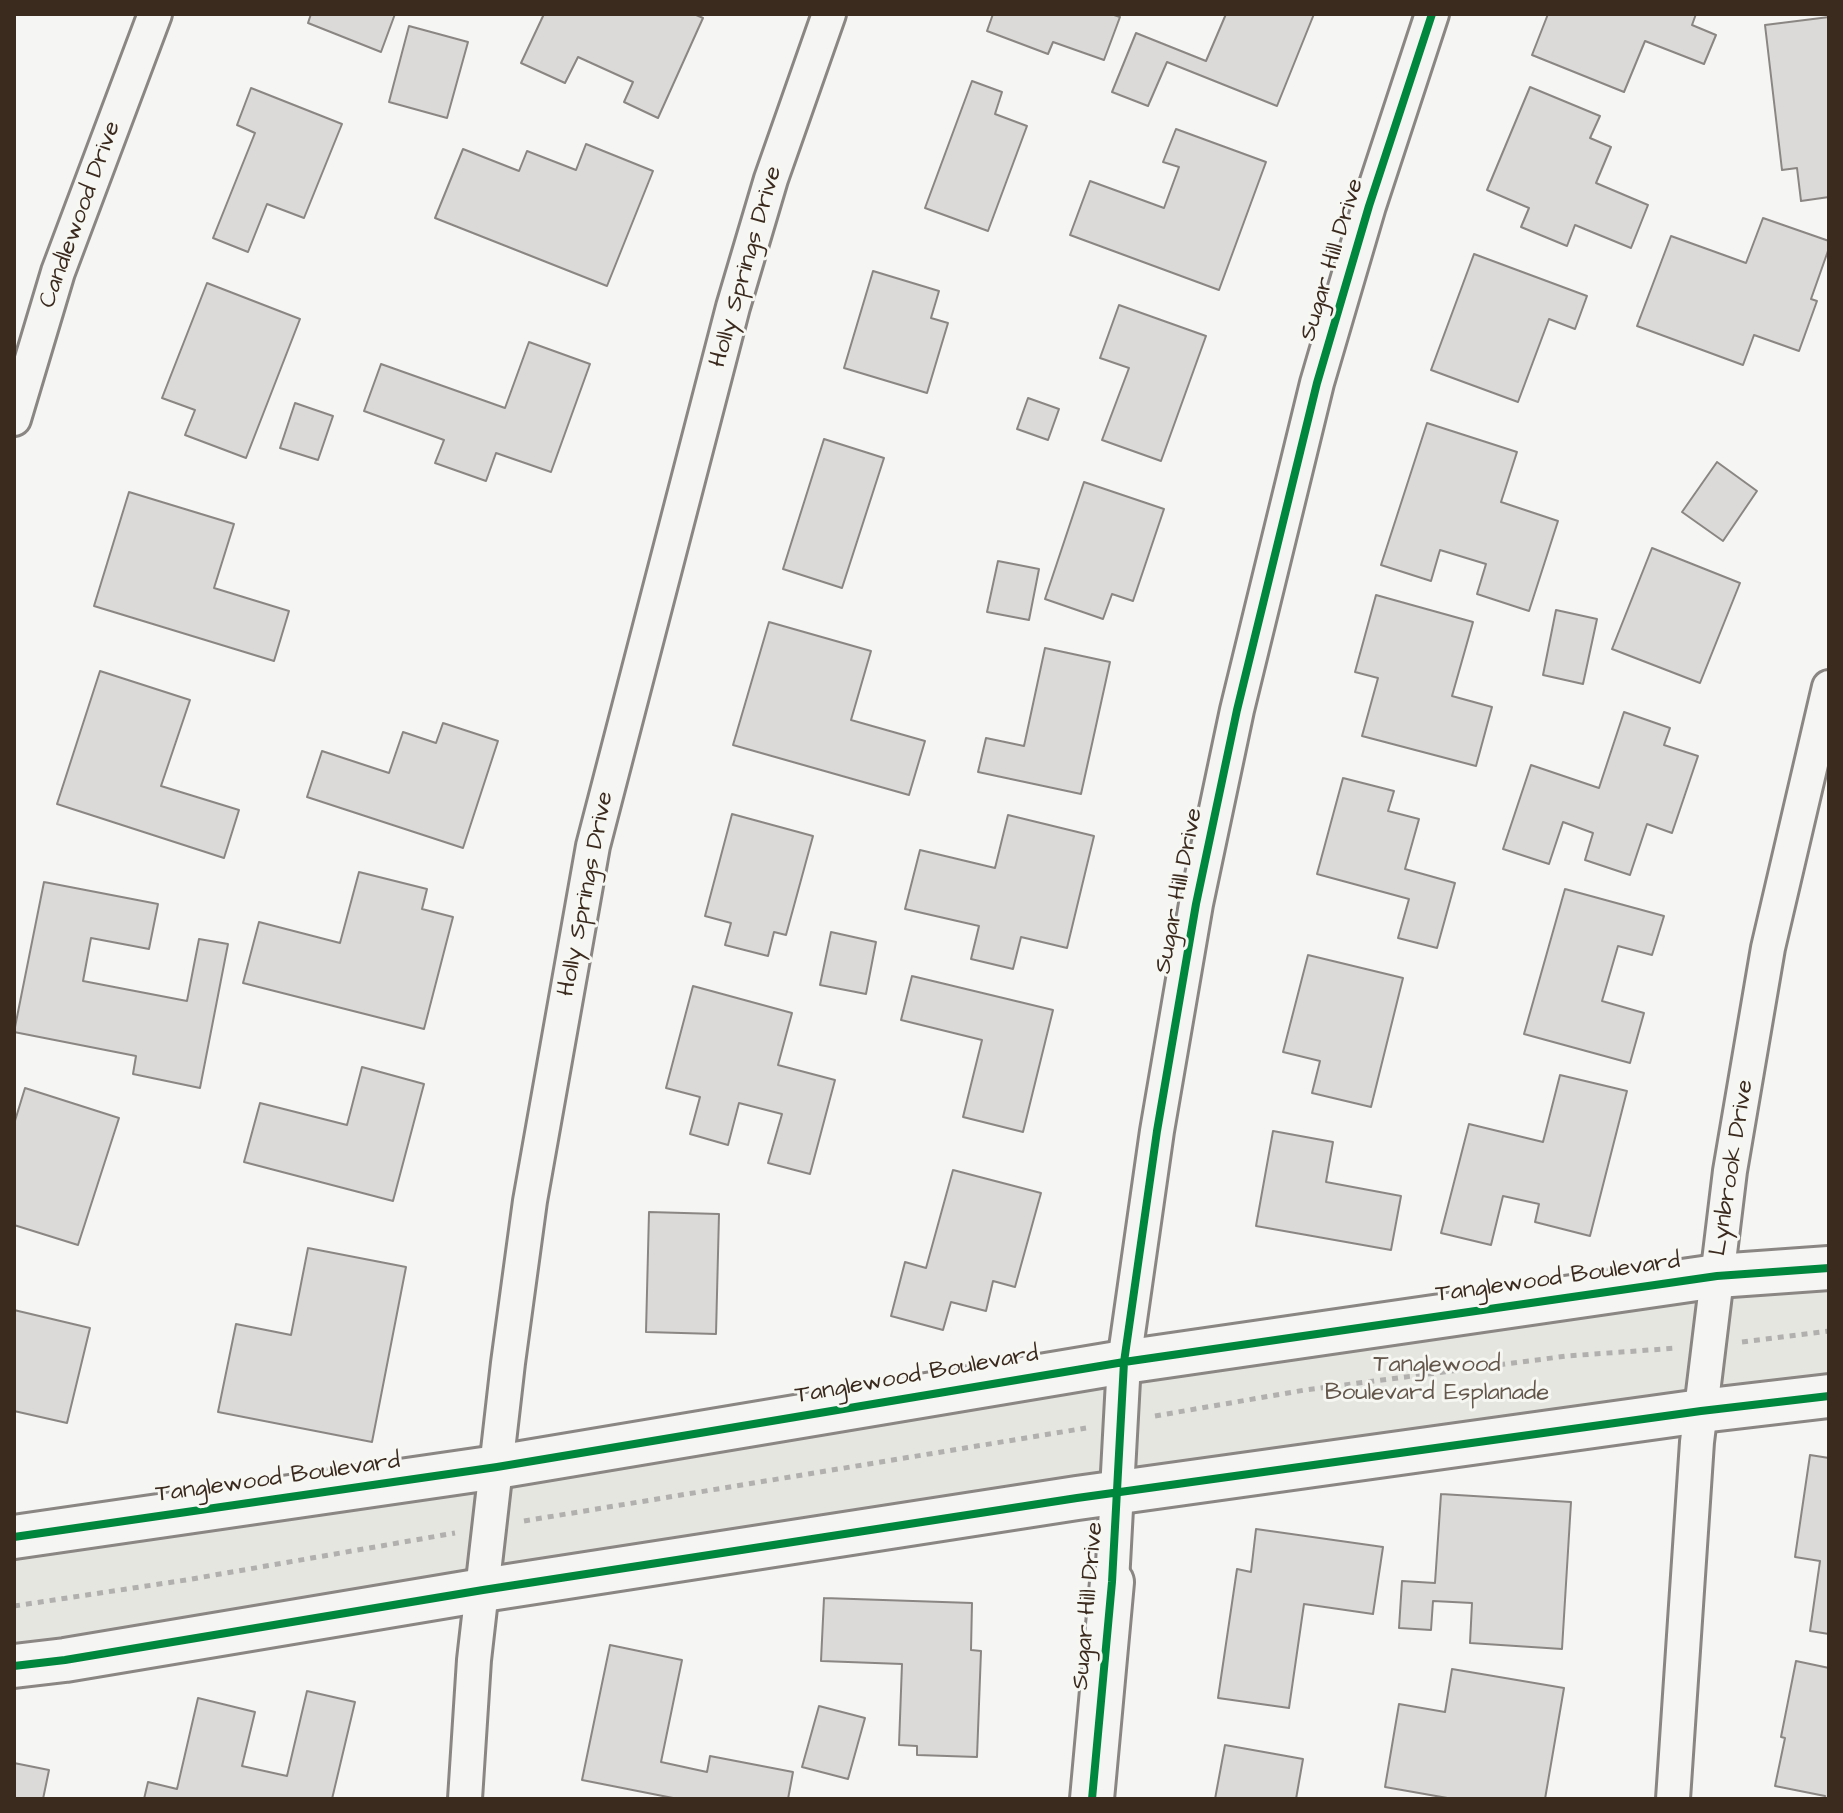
<!DOCTYPE html>
<html>
<head>
<meta charset="utf-8">
<style>
  body { margin:0 }
  #map { position:relative; width:1843px; height:1813px; overflow:hidden; background:#f5f5f3; font-family:"Architects Daughter",sans-serif }
  canvas { display:block }
  .frame { position:absolute; inset:0; border:16px solid #3b2a1e; pointer-events:none }
</style>
</head>
<body>
<div id="map">
<canvas width="1843" height="1813"></canvas>
<div class="frame"></div>
</div>
<script>
const ctx = document.querySelector('canvas').getContext('2d');
ctx.lineJoin = 'round';
function fillPath(path, color) { ctx.fillStyle = color; ctx.fill(path, 'evenodd'); }
const shape = rows => new Path2D(rows.map(r => 'M' + r).join(''));
function trace(path, color, width, dash) { ctx.strokeStyle = color; ctx.lineWidth = width; ctx.lineCap = dash ? 'butt' : 'round'; ctx.setLineDash(dash || []); ctx.stroke(path); }
function label(font, color, halo, rows, align = 'center') {
  ctx.font = font + ' "Architects Daughter",sans-serif'; ctx.lineWidth = 6; ctx.setLineDash([]); ctx.textBaseline = 'middle'; ctx.strokeStyle = halo; ctx.fillStyle = color; for (const [text, x, y, turn = 0] of rows) {
    ctx.save(); ctx.translate(x, y); ctx.rotate((+turn || 0) * Math.PI / 180); ctx.textAlign = isNaN(turn) ? turn : align; if (halo) ctx.strokeText(text, 0, 0); ctx.fillText(text, 0, 0); ctx.restore();
  }
}
fillPath(shape([
  [1829,1281,1829,1381,14,1653,14,1546,1159,1367]
]), '#e6e6e1');
const building = shape([
  [311,14,395,14,381,52,308,23,311,14],
  [544,14,694,14,703,18,658,118,624,102,633,82,578,57,565,83,521,63,544,14],
  [993,14,1111,14,1120,17,1104,60,1053,42,1048,54,987,31,993,14],
  [1226,14,1314,14,1277,106,1167,62,1148,106,1112,92,1136,33,1206,61,1226,14],
  [1548,14,1696,14,1692,25,1716,35,1704,64,1645,41,1624,92,1532,55,1548,14],
  [1829,17,1829,197,1801,201,1797,168,1782,170,1765,25,1829,17],
  [409,26,468,42,447,118,389,102,409,26],
  [972,81,1002,92,995,114,1027,126,988,231,925,208,972,81],
  [1530,87,1600,116,1590,138,1611,147,1596,183,1648,205,1631,248,1575,225,1567,246,1521,227,1529,208,1487,190,1530,87],
  [251,88,342,124,304,218,267,204,248,252,213,238,255,133,237,125,251,88],
  [1176,129,1266,162,1219,290,1070,235,1090,181,1164,208,1179,167,1163,162,1176,129],
  [586,144,653,171,607,286,435,218,463,149,519,171,527,151,576,170,586,144],
  [1763,218,1829,241,1829,248,1811,299,1817,301,1799,351,1754,335,1743,365,1637,326,1671,236,1746,263,1763,218],
  [1474,254,1587,296,1575,329,1549,319,1518,402,1431,370,1474,254],
  [873,271,939,291,931,318,948,323,927,393,844,368,873,271],
  [207,283,300,319,246,458,185,435,195,410,162,398,207,283],
  [1119,305,1206,336,1161,461,1102,440,1129,368,1100,358,1119,305],
  [529,342,590,364,551,472,496,453,486,481,435,463,444,440,364,411,381,364,505,408,529,342],
  [1028,398,1059,409,1048,440,1017,429,1028,398],
  [295,403,333,416,318,460,280,448,295,403],
  [1427,423,1517,452,1501,502,1558,521,1529,611,1477,594,1486,564,1440,550,1431,581,1381,565,1427,423],
  [824,439,884,458,842,588,783,569,824,439],
  [1717,462,1757,491,1723,541,1682,512,1717,462],
  [1084,482,1164,509,1133,601,1112,594,1103,619,1045,599,1084,482],
  [129,492,234,524,214,588,289,611,274,661,94,606,129,492],
  [1652,548,1740,583,1700,683,1612,649,1652,548],
  [998,561,1039,569,1029,620,987,612,998,561],
  [1376,595,1473,622,1452,696,1492,707,1476,766,1362,736,1378,678,1355,672,1376,595],
  [1556,610,1597,619,1583,684,1543,675,1556,610],
  [769,622,871,651,851,720,925,741,909,795,733,745,769,622],
  [1045,648,1110,662,1081,794,978,772,986,738,1024,746,1045,648],
  [100,671,190,700,161,786,239,810,224,858,57,804,100,671],
  [1624,712,1670,728,1664,745,1698,756,1672,833,1647,824,1630,875,1585,860,1593,833,1563,822,1549,864,1503,849,1531,765,1599,788,1624,712],
  [443,723,498,741,463,848,307,797,322,751,389,773,403,732,436,743,443,723],
  [1343,778,1394,791,1388,811,1419,819,1405,869,1455,883,1437,948,1398,938,1409,899,1317,874,1343,778],
  [732,814,813,836,786,935,774,932,768,956,725,945,731,923,705,916,732,814],
  [1008,815,1094,836,1067,948,1021,937,1013,969,971,959,979,926,905,909,920,850,995,868,1008,815],
  [359,872,427,889,422,909,453,917,424,1029,243,983,259,922,340,943,359,872],
  [44,882,158,904,149,949,91,938,83,981,187,1001,199,939,228,944,200,1088,133,1074,136,1056,14,1032,44,882],
  [1565,889,1664,916,1652,955,1618,946,1602,1001,1644,1013,1630,1063,1524,1034,1565,889],
  [831,932,876,942,866,994,820,985,831,932],
  [1308,955,1403,978,1371,1107,1312,1093,1320,1061,1283,1052,1308,955],
  [912,976,1053,1010,1023,1132,963,1117,982,1040,901,1020,912,976],
  [693,986,792,1013,778,1065,835,1080,810,1174,768,1163,782,1114,739,1103,728,1145,690,1134,700,1097,666,1088,693,986],
  [362,1067,424,1084,393,1201,244,1162,260,1103,347,1125,362,1067],
  [1560,1075,1627,1091,1590,1236,1535,1222,1539,1204,1503,1196,1491,1245,1441,1233,1469,1124,1543,1142,1560,1075],
  [25,1088,119,1118,78,1245,14,1225,14,1124,25,1088],
  [1273,1131,1333,1142,1326,1182,1401,1196,1391,1250,1256,1226,1273,1131],
  [953,1170,1041,1193,1015,1287,993,1281,986,1311,951,1302,943,1330,891,1316,905,1262,926,1268,953,1170],
  [649,1212,719,1214,716,1334,646,1332,649,1212],
  [308,1248,406,1267,372,1442,218,1412,236,1324,291,1335,308,1248],
  [14,1310,90,1328,67,1423,14,1411,14,1310],
  [1810,1455,1829,1458,1829,1634,1810,1631,1820,1561,1795,1557,1810,1455],
  [1441,1494,1571,1502,1562,1649,1470,1643,1472,1603,1433,1601,1431,1630,1399,1628,1402,1581,1435,1583,1441,1494],
  [1256,1529,1383,1547,1373,1614,1304,1604,1289,1708,1218,1698,1237,1569,1251,1572,1256,1529],
  [824,1598,972,1603,971,1650,981,1651,977,1757,917,1755,917,1746,899,1745,902,1664,821,1661,824,1598],
  [610,1645,682,1660,661,1762,707,1772,710,1756,793,1772,788,1799,678,1799,582,1780,610,1645],
  [1796,1661,1829,1668,1829,1799,1824,1799,1825,1796,1775,1786,1785,1738,1781,1737,1796,1661],
  [1452,1669,1564,1688,1545,1799,1453,1799,1385,1787,1399,1704,1445,1712,1452,1669],
  [307,1691,355,1702,332,1799,144,1799,148,1782,177,1789,198,1698,255,1712,242,1766,287,1776,307,1691],
  [819,1706,865,1718,848,1779,802,1767,819,1706],
  [1225,1745,1303,1759,1296,1799,1215,1799,1225,1745],
  [14,1763,49,1770,43,1799,14,1799,14,1763]
]);
fillPath(building, '#dbdad8');
trace(building, '#8a8683', 2);
const minor = shape([
  [14,419,58,272,155,14],
  [1112,1582,1124,1362,1157,1131,1196,904,1237,710,1317,383,1369,206,1432,14],
  [465,1799,474,1660,508,1363,530,1201,593,846,733,307,771,179,829,14],
  [1673,1799,1697,1442,1730,1171,1768,948,1829,687]
]);
const tertiary = shape([
  [14,1537,497,1467,1124,1362,1717,1276,1829,1268],
  [14,1666,65,1660,483,1590,1077,1498,1701,1411,1829,1396],
  [1092,1799,1112,1582]
]);
trace(minor, '#8a8683', 38);
trace(tertiary, '#8a8683', 48);
trace(shape([
  [1742,1342,1829,1331],
  [1155,1416,1305,1390,1567,1356,1677,1348],
  [524,1521,1086,1428],
  [14,1606,186,1580,455,1533]
]), '#b2b0ae', 5, [6, 6]);
trace(minor, '#f5f5f3', 32);
trace(tertiary, '#f5f5f3', 42);
trace(shape([
  [14,1537,497,1467,1124,1362,1717,1276,1829,1268],
  [14,1666,65,1660,483,1590,1077,1498,1701,1411,1829,1396],
  [1092,1799,1112,1582,1124,1362,1157,1131,1196,904,1237,710,1317,383,1369,206,1432,14]
]), '#00873e', 8);
label('24px', '#3b2a1e', '#f6f6f2', [
  ["Candlewood Drive",81,215,-70],
  ["Sugar Hill Drive",1333,260,-73],
  ["Holly Springs Drive",747,267,-74],
  ["Sugar Hill Drive",1180,891,-79],
  ["Holly Springs Drive",587,894,-79],
  ["Lynbrook Drive",1733,1168,-81],
  ["Tanglewood Boulevard",1558,1279,-8],
  ["Tanglewood Boulevard",917,1376,-10],
  ["Tanglewood Boulevard",278,1479,-8],
  ["Sugar Hill Drive",1089,1606,-85]
]);
label('24px', '#63564b', '#f6f6f2', [
  ["Tanglewood",1437,1366],
  ["Boulevard Esplanade",1437,1394]
]);
</script>
</body>
</html>
